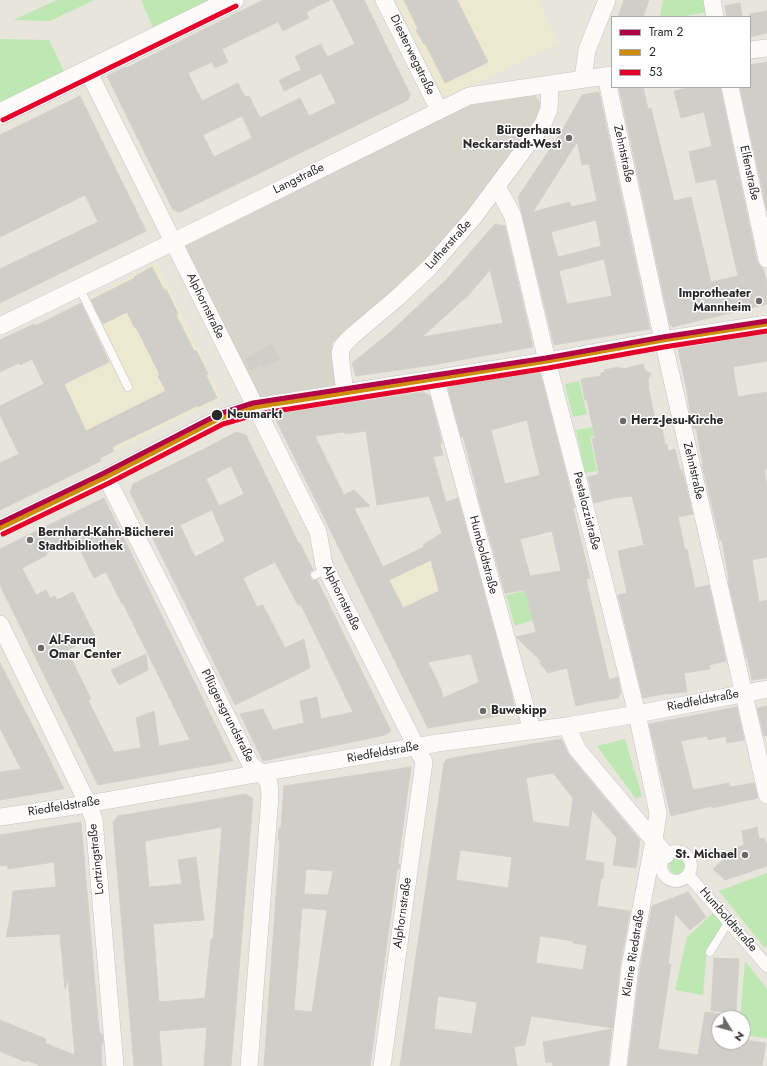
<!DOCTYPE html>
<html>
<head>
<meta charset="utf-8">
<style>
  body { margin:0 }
  #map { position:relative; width:767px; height:1066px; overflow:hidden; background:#e8e5dd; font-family:Jost,sans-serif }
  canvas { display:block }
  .legend { position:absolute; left:611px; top:16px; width:140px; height:72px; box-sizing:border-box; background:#fff; border:1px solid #a9a9a9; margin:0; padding:5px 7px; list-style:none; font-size:12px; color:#282828 }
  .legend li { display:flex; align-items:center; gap:8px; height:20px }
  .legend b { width:20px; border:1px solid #a9a9a9 }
  .north { position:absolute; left:711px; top:1010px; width:40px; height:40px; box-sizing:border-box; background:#fff; border:1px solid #a9a9a9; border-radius:50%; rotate:127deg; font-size:11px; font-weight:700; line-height:16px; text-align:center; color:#282828 }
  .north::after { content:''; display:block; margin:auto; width:14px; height:18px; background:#6b6a67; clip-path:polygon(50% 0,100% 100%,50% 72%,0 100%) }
</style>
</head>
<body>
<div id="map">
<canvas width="767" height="1066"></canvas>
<ul class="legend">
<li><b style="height:5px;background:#b10346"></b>Tram 2</li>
<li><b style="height:5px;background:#ce8d08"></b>2</li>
<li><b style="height:5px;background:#e4002b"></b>53</li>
</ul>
<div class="north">N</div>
</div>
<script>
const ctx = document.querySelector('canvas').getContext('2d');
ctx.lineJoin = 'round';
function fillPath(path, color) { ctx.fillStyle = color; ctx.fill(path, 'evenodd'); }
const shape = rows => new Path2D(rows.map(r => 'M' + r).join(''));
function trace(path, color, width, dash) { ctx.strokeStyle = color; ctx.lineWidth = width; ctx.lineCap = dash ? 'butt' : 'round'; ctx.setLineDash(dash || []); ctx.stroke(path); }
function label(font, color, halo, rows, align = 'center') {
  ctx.font = font + ' Jost,sans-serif'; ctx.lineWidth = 3; ctx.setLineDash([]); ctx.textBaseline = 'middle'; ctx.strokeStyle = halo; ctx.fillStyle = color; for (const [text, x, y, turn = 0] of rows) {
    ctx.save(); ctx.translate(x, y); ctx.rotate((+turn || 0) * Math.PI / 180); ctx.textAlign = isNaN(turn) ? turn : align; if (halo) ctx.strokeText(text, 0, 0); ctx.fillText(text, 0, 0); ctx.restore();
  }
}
fillPath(shape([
  [396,0,538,0,559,43,445,99],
  [157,262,221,399,100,458,37,329,40,323,47,324,46,321,81,303],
  [429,560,439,591,375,621,362,594]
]), '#ede8d0');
fillPath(shape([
  [57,0,94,0,50,21,13,20],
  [141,0,216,0,154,30],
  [663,0,705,0,708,12,679,17,660,17],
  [0,39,49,40,65,73,0,105],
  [579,381,587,414,573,417,565,384],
  [592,427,594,436,590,437,597,471,585,473,576,430],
  [525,591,533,620,515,626,506,595],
  [625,739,642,796,636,799,597,746],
  '669 866a8 8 0 1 1 16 0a8 8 0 1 1-16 0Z',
  [767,873,767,946,764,947,719,891],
  [713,913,724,925,707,948,703,995,675,990,687,937],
  [745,961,767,989,767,1038,743,1035,743,1018,728,1018,728,1016,740,1016]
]), '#bee8b2');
fillPath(shape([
  [534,94,542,105,537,120,468,214,427,261,393,293,332,343,336,385,259,397,200,277,184,245,471,102]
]), '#d6d4cb');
const building = shape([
  [263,0,330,0,306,12,309,18,283,31,278,22,222,49,228,62,215,68,212,62,188,73,202,101,238,83,245,97,249,96,260,118,300,98,309,116,336,103,321,73,284,91,279,80,301,70,295,56,321,44,327,57,355,44,333,0,364,0,410,94,408,100,180,212,173,210,107,76,125,67,126,68,263,0],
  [242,116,252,138,214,157,203,135,242,116],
  [404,0,457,0,488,62,445,83,425,43,424,44,416,30,418,29,404,0],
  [624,0,649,0,643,17,618,17,624,0],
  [740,3,742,17,727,17,725,6,740,3],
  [767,11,767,33,750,37,750,14,767,11],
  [767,62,767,211,740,87,750,87,750,65,767,62],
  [619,87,643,87,648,109,651,108,674,201,691,197,711,282,738,276,716,179,696,183,689,152,712,146,704,112,681,118,674,91,691,87,720,87,757,261,759,265,763,268,767,283,767,304,672,327,671,325,670,325,619,87],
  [599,92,650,329,554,345,518,197,560,134,582,95,599,92],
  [577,142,582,165,589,164,597,201,571,207,569,202,533,212,577,142],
  [596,220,601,246,558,257,551,232,596,220],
  [604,259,612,296,567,304,559,271,604,259],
  [80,96,146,231,0,303,0,269,98,222,85,195,0,237,0,135,80,96],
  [495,224,505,226,533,347,426,366,356,376,352,363,387,335,446,280,495,224],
  [490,270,503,323,422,337,465,298,465,299,490,270],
  [152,267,164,290,166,289,178,314,176,315,194,351,196,350,208,374,206,375,217,398,198,407,197,406,112,447,114,451,100,458,101,461,0,510,0,463,19,454,0,415,0,406,44,384,32,359,20,365,19,363,0,372,0,340,34,324,35,326,81,303,109,362,64,384,86,431,166,391,158,376,160,375,136,327,135,328,127,312,103,324,91,300,135,278,134,277,152,267],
  [767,334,767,361,733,367,738,397,767,392,767,469,764,469,767,485,767,557,752,560,759,602,767,600,767,678,752,680,747,657,746,657,728,581,729,580,722,540,720,540,702,465,703,465,696,428,693,428,691,417,687,391,678,349,767,334],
  [272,344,280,359,262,368,261,364,251,370,245,359,272,344],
  [643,364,645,370,651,374,648,380,649,386,648,386,656,423,660,422,660,424,661,423,665,444,667,444,668,451,675,449,680,470,682,470,693,514,678,517,685,550,687,549,695,588,709,585,726,661,709,665,710,669,684,673,687,692,664,694,643,698,618,595,627,593,618,551,644,545,632,496,615,498,594,503,588,477,599,474,592,438,595,438,587,400,585,400,581,379,601,376,601,373,605,372,604,370,619,367,619,369,623,368,623,369,643,364],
  [540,372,575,508,573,508,590,578,586,579,609,680,618,677,621,693,618,698,593,702,576,706,567,668,548,673,539,662,542,662,517,638,516,637,536,632,525,590,505,593,477,493,478,493,463,436,461,437,448,388,449,387,540,372],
  [527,420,540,475,505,484,491,430,527,420],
  [552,531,561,571,530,576,520,539,552,531],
  [423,392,430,396,442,443,440,443,443,455,433,457,446,502,458,498,512,695,515,713,428,728,275,418,278,414,423,392],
  [366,431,377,505,429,496,442,533,423,545,424,547,383,567,354,508,370,506,354,490,344,495,315,436,344,432,345,434,366,431],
  [431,560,439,591,403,608,389,580,431,560],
  [471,654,479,682,443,698,441,689,428,662,471,654],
  [236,432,246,435,299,544,300,543,313,570,310,572,310,577,312,580,317,580,391,731,385,735,263,761,240,714,263,709,273,730,304,723,300,701,317,697,321,719,353,712,301,605,298,605,275,562,243,578,257,607,263,605,285,648,304,639,310,668,235,705,130,492,133,484,206,448,236,432],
  [231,466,244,494,219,506,206,479,231,466],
  [212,510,225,541,195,557,180,525,212,510],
  [104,498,155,602,233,761,98,785,78,744,0,585,0,549,104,498],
  [75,539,94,578,106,572,122,604,123,603,190,740,159,746,154,711,136,718,141,748,114,752,88,700,91,699,67,650,95,636,73,592,57,600,55,596,50,598,46,590,36,595,22,568,47,555,46,553,75,539],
  [146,654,148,670,119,685,111,670,146,654],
  [0,663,47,754,64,789,0,800,0,772,21,769,0,728,0,663],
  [767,706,767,735,764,736,757,708,767,706],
  [737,707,744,740,727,743,726,736,708,740,707,736,681,741,693,790,729,783,730,787,754,783,758,798,712,808,712,806,671,816,649,724,737,707],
  [561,739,569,755,640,840,636,868,613,865,617,838,592,810,585,860,604,863,603,878,601,878,597,906,630,911,620,965,613,1028,531,1016,525,1045,514,1047,517,1066,400,1066,444,763,447,759,561,739],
  [553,773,573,798,569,827,533,822,526,778,553,773],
  [460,850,512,857,508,888,456,880,460,850],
  [540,936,573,941,573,943,587,945,583,970,536,963,540,936],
  [438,996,477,1002,472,1034,434,1029,438,996],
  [411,767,398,863,400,865,399,869,397,870,370,1066,264,1066,280,840,278,840,279,828,281,828,284,786,411,767],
  [306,869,333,871,328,895,304,894,306,869],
  [302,908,327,910,312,1012,294,1010,302,908],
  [246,794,253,799,231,1066,204,1066,207,1027,159,1031,162,1066,134,1066,113,822,118,816,246,794],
  [222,827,213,939,211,939,205,998,159,1002,153,924,204,920,196,857,178,860,182,884,149,887,145,841,222,827],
  [81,822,99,1032,102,1034,103,1043,101,1048,102,1066,41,1066,26,1060,25,1062,0,1051,0,1020,46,1039,45,1043,75,1055,68,979,65,989,60,934,6,937,10,918,13,891,56,887,54,862,8,869,7,865,0,866,0,835,81,822],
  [757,827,759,839,764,838,767,845,767,866,725,880,713,869,725,858,723,853,744,845,742,831,757,827],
  [688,892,706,917,690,930,675,914,668,964,671,964,658,1049,698,1055,705,1012,719,1014,714,1042,743,1042,743,1040,766,1043,762,1066,628,1066,640,969,652,906,688,892],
  [714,958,739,959,736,1012,711,1011,714,958],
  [612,1029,608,1066,553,1066,552,1062,546,1063,543,1042,612,1029]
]);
fillPath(building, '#d0cec8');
trace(building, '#d3d0c9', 1);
const service = shape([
  [79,287,128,387],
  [315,575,326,569],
  [710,952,729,921]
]);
const pedestrian = shape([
  '661 866a15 15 0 1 1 30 0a15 15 0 1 1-30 0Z',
  [688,875,767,966]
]);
const minor = shape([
  [384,0,439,110],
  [712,0,715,17],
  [750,50,767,48],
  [88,71,318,532,324,565,326,569,424,762,382,1066],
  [606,76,663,340,767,795],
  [583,79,587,50,607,0],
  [730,87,767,259],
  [497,187,512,214,515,225,547,361,591,530,637,714,658,813,654,840,630,967,618,1066],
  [0,326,173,242,469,96,612,75],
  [435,378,532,731],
  [345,393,340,353,342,347,346,342,352,336,397,298,430,267,473,218,543,124,549,109,550,84],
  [106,477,171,604,251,765,261,773,269,783,270,796,249,1066],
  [0,528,106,477,220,418,255,407,547,361,663,340,767,324],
  [0,624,88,804,94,820,115,1066],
  [567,726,577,749,666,855],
  [0,817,88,804,261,773,438,743,567,726,637,714,767,689]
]);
const tertiary = shape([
  [0,114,233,0]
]);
trace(service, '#c4c3c3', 9);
trace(pedestrian, '#c4c3c3', 13);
trace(minor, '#c4c3c3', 18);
trace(tertiary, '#c4c3c3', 22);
trace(service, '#fcfbfa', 8);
trace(pedestrian, '#fcfbfa', 12);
trace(minor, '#fcfbfa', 17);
trace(tertiary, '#fcfbfa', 21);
trace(shape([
  [0,528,106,477,220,418,255,407,547,361,663,340,767,324]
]), '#ce8d08', 5);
trace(shape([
  [3,120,236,6],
  [3,534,109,483,223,424,257,414,548,368,664,347,767,331]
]), '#e4002b', 5);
trace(shape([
  [0,523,104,473,219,414,253,403,546,358,663,337,767,321]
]), '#b10346', 5);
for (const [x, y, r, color] of [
  [569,138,4,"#6b6a67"],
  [759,301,4,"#6b6a67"],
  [217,415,6,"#282828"],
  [623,421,4,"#6b6a67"],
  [30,540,4,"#6b6a67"],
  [41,648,4,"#6b6a67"],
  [483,711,4,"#6b6a67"],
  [745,855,4,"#6b6a67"]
]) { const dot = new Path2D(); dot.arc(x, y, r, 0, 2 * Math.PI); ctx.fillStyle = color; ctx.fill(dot); trace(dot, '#fff', 1.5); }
label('12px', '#282828', '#fff', [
  ["Diesterwegstraße",412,55,64],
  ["Zehntstraße",623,154,78],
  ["Elfenstraße",749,173,78],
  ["Langstraße",299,179,-26],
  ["Lutherstraße",449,245,-48],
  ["Alphornstraße",205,306,64],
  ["Zehntstraße",693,471,77],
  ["Pestalozzistraße",586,511,76],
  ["Humboldtstraße",483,555,75],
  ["Alphornstraße",341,598,64],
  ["Riedfeldstraße",703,701,-11],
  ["Pflügersgrundstraße",227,716,63],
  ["Riedfeldstraße",383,753,-10],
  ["Riedfeldstraße",64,807,-9],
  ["Lortzingstraße",97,859,-96],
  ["Alphornstraße",403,913,-82],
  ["Humboldtstraße",728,920,49],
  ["Kleine Riedstraße",634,953,-81]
]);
label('bold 12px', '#282828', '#fff', [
  ["Bürgerhaus",561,131,"right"],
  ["Neckarstadt-West",561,145,"right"],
  ["Improtheater",751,294,"right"],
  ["Mannheim",751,308,"right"],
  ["Herz-Jesu-Kirche",631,421],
  ["Bernhard-Kahn-Bücherei",38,533],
  ["Stadtbibliothek",38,547],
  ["Al-Faruq",49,641],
  ["Omar Center",49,655],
  ["Buwekipp",491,711],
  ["St. Michael",737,855,"right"]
], 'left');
label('bold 12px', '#282828', '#fff', [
  ["Neumarkt",227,415]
], 'left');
</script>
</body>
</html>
